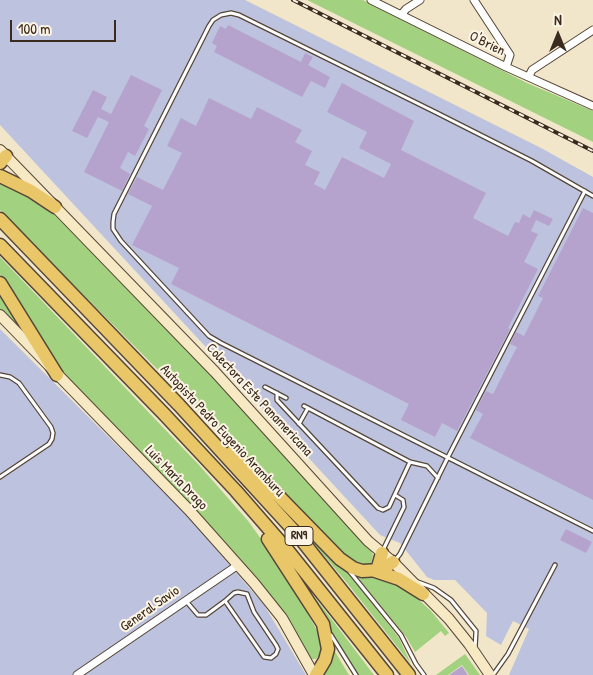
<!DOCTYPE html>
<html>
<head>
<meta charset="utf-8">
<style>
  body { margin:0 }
  #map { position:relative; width:593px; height:675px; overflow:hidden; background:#f1e6ca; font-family:"Patrick Hand",sans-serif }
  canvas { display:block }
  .north { position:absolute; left:533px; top:10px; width:50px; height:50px; -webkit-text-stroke:4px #fcf5e5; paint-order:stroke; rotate:0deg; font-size:14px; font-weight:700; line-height:20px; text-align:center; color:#3b2a1e }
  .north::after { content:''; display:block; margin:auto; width:18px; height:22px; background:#3b2a1e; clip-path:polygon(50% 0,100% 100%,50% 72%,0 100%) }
  .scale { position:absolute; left:10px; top:20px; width:106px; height:22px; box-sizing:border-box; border:2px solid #3b2a1e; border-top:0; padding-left:6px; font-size:15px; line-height:18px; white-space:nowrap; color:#3b2a1e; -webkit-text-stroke:4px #fcf5e5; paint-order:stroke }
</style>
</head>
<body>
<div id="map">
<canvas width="593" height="675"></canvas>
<div class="north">N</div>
<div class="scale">100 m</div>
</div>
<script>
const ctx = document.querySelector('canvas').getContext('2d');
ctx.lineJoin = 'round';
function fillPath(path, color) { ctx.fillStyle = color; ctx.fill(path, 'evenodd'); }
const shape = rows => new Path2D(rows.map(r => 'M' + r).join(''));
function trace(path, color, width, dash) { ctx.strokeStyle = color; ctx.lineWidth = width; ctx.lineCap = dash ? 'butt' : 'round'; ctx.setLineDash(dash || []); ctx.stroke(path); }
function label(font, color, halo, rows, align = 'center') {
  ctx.font = font + ' "Patrick Hand",sans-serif'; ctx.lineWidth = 4; ctx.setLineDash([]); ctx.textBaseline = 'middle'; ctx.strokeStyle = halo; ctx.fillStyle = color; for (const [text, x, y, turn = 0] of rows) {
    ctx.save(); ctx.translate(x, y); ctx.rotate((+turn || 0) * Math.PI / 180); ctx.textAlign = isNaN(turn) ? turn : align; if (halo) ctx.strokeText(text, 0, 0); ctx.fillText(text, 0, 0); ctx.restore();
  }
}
fillPath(shape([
  [0,0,245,0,543,149,593,177,593,675,509,675,529,629,513,621,501,645,486,636,487,613,455,580,434,580,427,577,400,543,380,535,0,125],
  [0,329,185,513,264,605,306,675,0,675]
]), '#bdc3de');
fillPath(shape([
  [307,0,363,0,527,83,593,111,593,142],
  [0,179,28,193,58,216,275,441,370,549,373,555,371,564,365,567,349,562,277,486,167,379,12,223,0,210],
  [0,257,199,465,249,522,287,576,320,636,322,648,320,655,316,659,311,659,307,655,280,608,237,556,73,384,55,361,0,274],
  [0,291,38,348,0,310],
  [275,497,335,558,354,580,399,638,411,664,347,583],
  [356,575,376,575,404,586,431,611,449,633,445,636,441,631,415,652,407,638],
  [300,581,317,600,374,675,358,675],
  [331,645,349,675,325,675],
  [465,654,480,675,469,675,462,665,448,675,436,675]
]), '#a2d17f');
fillPath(shape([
  [228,25,301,62,305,53,313,57,308,65,330,77,325,88,311,81,302,97,214,52,217,46,212,43,220,26,226,29],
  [131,75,162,90,144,126,149,129,135,156,128,152,120,168,130,174,122,191,84,172,109,122,98,117,87,138,72,131,93,90,107,97,101,109,111,114],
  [342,83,414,121,401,150,486,193,473,218,508,236,515,222,519,223,523,214,530,218,534,210,553,219,549,226,536,220,531,231,538,234,524,262,538,269,508,328,510,329,457,431,442,423,435,437,401,420,409,404,171,284,179,268,132,245,152,206,128,194,137,177,163,190,182,153,167,146,181,118,196,126,209,98,251,119,257,107,302,130,295,142,312,151,305,165,320,172,314,184,325,190,342,157,384,178,391,164,359,148,367,132,327,112],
  [583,208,593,213,593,500,470,438,483,414,476,410,486,391,493,394,517,347,510,344,516,332,524,336,543,298,538,296],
  [566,529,592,542,586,553,560,540],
  [462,666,468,675,449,675]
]), '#b5a3ce');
const lane = shape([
  [593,196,532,161,437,113,239,15,231,13,221,15,213,20,209,26,114,214,113,222,113,229,121,241,209,336,221,343,593,531],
  [0,375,10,377,19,383,51,427,53,433,52,439,49,444,0,477],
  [265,387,286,398],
  [277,393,277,400,378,508,383,510,389,507,410,462],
  [304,406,410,462,427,466,438,478],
  [299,424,308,408],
  [383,550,404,507,403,500,395,495],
  [396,559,400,554,448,457,585,191],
  [350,572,401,635,416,664,424,675],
  [418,582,434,588,451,600,476,631,475,649],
  [186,601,198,615,206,615,225,601,234,593,238,592,247,594,254,612,276,645,278,649,276,654,271,658,264,657,225,601],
  [331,635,356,675],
  [493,675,508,654,555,565]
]);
const street = shape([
  [371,0,506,67,593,106],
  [474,0,510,55,506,67],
  [401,15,406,9,420,0],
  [529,76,532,70,593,30],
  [77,675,238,565]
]);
const secondary = shape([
  [0,150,215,372,368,541,393,562,449,619,469,644,490,675],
  [0,315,189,510,254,583,282,618,314,675]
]);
const highway = shape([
  [0,163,6,156],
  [0,176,31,191,55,207],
  [0,219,179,405,296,533,409,675],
  [0,245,164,414,236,491,289,552,387,675],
  [0,283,57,375],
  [232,452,262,479,340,559,353,568,362,571,381,570,393,562],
  [268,539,323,624,328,649,325,660,316,675],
  [382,553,378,567,375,571,399,579,423,594]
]);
trace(lane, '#564638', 5.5);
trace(street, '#564638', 9);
trace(secondary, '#564638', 12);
trace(highway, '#564638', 15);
trace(lane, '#fff', 3);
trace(street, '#fff', 7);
trace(secondary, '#f6e9c3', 10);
trace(highway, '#e9c769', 12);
const rail = shape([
  [293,0,593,151]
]);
trace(rail, '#3b2a1e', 4);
trace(rail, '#fcf5e5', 2, [5.5]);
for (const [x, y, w] of [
  [299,536,28]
]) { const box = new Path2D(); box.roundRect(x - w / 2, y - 9.5, w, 19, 4); ctx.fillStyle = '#fcf5e5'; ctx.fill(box); trace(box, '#3b2a1e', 1); }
label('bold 12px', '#3b2a1e', null, [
  ["RN9",299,536]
]);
label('14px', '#3b2a1e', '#fcf5e5', [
  ["O'Brien",487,44,26],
  ["Colectora Este Panamericana",259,400,47],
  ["Autopista Pedro Eugenio Aramburu",222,431,47],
  ["Luis María Drago",176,478,46],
  ["General Savio",150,609,-35]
]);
</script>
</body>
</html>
